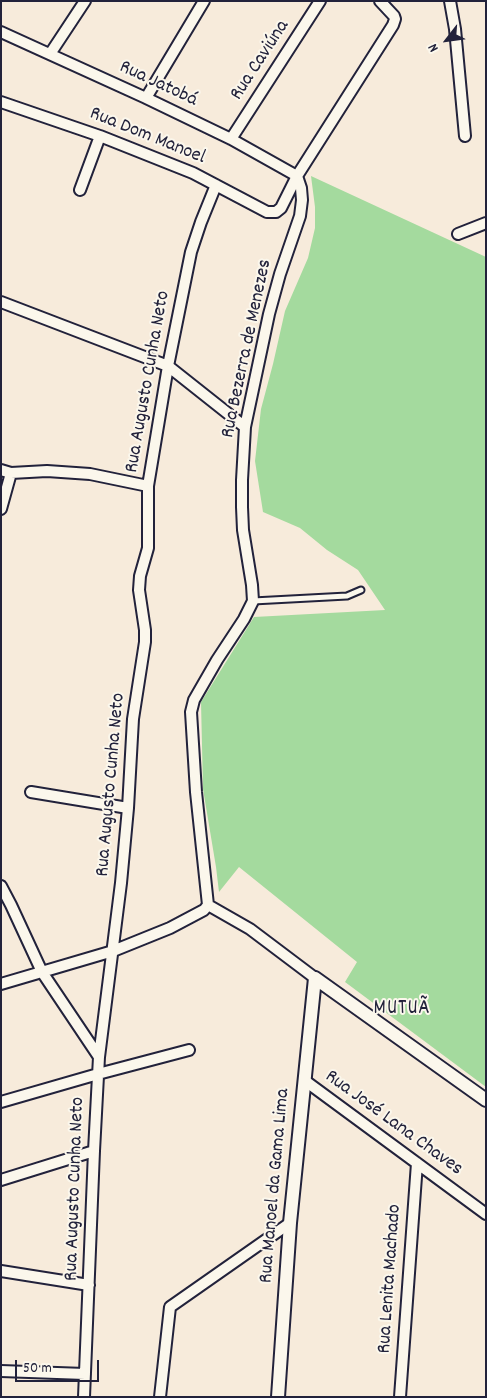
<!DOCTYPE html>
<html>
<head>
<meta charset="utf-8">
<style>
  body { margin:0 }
  #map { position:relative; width:487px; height:1398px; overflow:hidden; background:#f7ebdb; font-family:Dekko,sans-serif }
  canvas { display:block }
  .frame { position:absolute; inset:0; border:2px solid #22223b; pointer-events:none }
  .north { position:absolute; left:422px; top:15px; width:50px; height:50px; -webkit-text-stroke:4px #fbf7ec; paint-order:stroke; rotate:240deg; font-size:14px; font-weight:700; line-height:20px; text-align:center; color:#22223b }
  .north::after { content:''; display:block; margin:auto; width:18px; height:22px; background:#22223b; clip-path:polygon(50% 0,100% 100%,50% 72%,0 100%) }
  .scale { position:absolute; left:15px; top:1360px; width:84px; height:22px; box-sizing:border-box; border:2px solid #22223b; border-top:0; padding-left:6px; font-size:15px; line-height:18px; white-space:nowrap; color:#22223b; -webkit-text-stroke:4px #fbf7ec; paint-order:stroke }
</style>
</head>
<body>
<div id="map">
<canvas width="487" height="1398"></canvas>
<div class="frame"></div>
<div class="north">N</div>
<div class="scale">50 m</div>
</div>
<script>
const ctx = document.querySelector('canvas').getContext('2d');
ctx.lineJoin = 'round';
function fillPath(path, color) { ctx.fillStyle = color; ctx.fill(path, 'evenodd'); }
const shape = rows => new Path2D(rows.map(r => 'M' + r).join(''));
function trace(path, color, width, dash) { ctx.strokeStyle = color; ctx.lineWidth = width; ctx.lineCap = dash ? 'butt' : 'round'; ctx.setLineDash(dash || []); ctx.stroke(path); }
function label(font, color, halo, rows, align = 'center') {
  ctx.font = font + ' Dekko,sans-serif'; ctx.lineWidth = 4; ctx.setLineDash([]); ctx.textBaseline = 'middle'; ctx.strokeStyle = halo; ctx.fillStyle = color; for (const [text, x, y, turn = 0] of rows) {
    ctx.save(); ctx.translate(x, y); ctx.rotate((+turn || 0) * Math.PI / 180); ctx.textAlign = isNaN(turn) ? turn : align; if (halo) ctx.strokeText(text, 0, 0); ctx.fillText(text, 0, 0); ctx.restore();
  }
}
fillPath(shape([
  [311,176,486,257,486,1087,345,982,357,962,239,867,219,892,216,867,203,789,201,702,254,617,385,610,358,570,327,550,300,528,263,512,255,461,261,409,273,364,285,311,308,258,315,228,315,207]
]), '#a4da9e');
const service = shape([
  [253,601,347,596,361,590]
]);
const minor = shape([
  [450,1,455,29,465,136],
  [1,32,146,98,231,139,297,176],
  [50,54,85,1],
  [146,98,204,1],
  [1,102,100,136,193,173,267,212,276,212,281,208,297,176,393,25,395,19,394,16,380,1],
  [231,139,320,1],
  [80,190,100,136],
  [458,234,486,223],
  [1,302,168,366,245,427],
  [1,470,11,473,47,471,90,474,148,486],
  [1,509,11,473],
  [31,792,128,808],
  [1,886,11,905,42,972,99,1057],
  [208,905,196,792,191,712,194,700,217,660,244,619,253,601,252,585,243,530,242,507,242,480,245,427,269,314,280,274,300,216,302,200,301,188,297,176],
  [208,905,250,929,315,978],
  [1,984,113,951,170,928,204,910,208,905],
  [304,1080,486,1214],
  [1,1102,98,1074,189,1050],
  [1,1180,94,1151],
  [1,1271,89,1285],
  [1,1371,85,1374],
  [84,1397,94,1151,99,1057,121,883,128,808,133,719,145,642,145,630,139,590,140,576,148,548,148,486,168,366,191,252,201,222,216,185],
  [160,1397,170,1307,290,1223],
  [400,1397,417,1163]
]);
const tertiary = shape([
  [278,1397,290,1223,315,978,486,1100]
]);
trace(service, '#22223b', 9);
trace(minor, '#22223b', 14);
trace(tertiary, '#22223b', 16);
trace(service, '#fbf7ec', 5);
trace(minor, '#fbf7ec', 10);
trace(tertiary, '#fbf7ec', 12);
label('20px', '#22223b', '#fbf7ec', [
  ["Rua Caviúna",261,61,-57],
  ["Rua Jatobá",158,85,25],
  ["Rua Dom Manoel",147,137,22],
  ["Rua Bezerra de Menezes",248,349,-78],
  ["Rua Augusto Cunha Neto",149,382,-80],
  ["Rua Augusto Cunha Neto",112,785,-85],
  ["Rua José Lana Chaves",393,1124,36],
  ["Rua Manoel da Gama Lima",276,1186,-85],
  ["Rua Augusto Cunha Neto",76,1189,-88],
  ["Rua Lenita Machado",391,1279,-86]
]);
ctx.letterSpacing = '1px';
label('21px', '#22223b', '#fbf7ec', [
  ["MUTUÃ",402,1010]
]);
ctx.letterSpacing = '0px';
</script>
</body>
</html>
